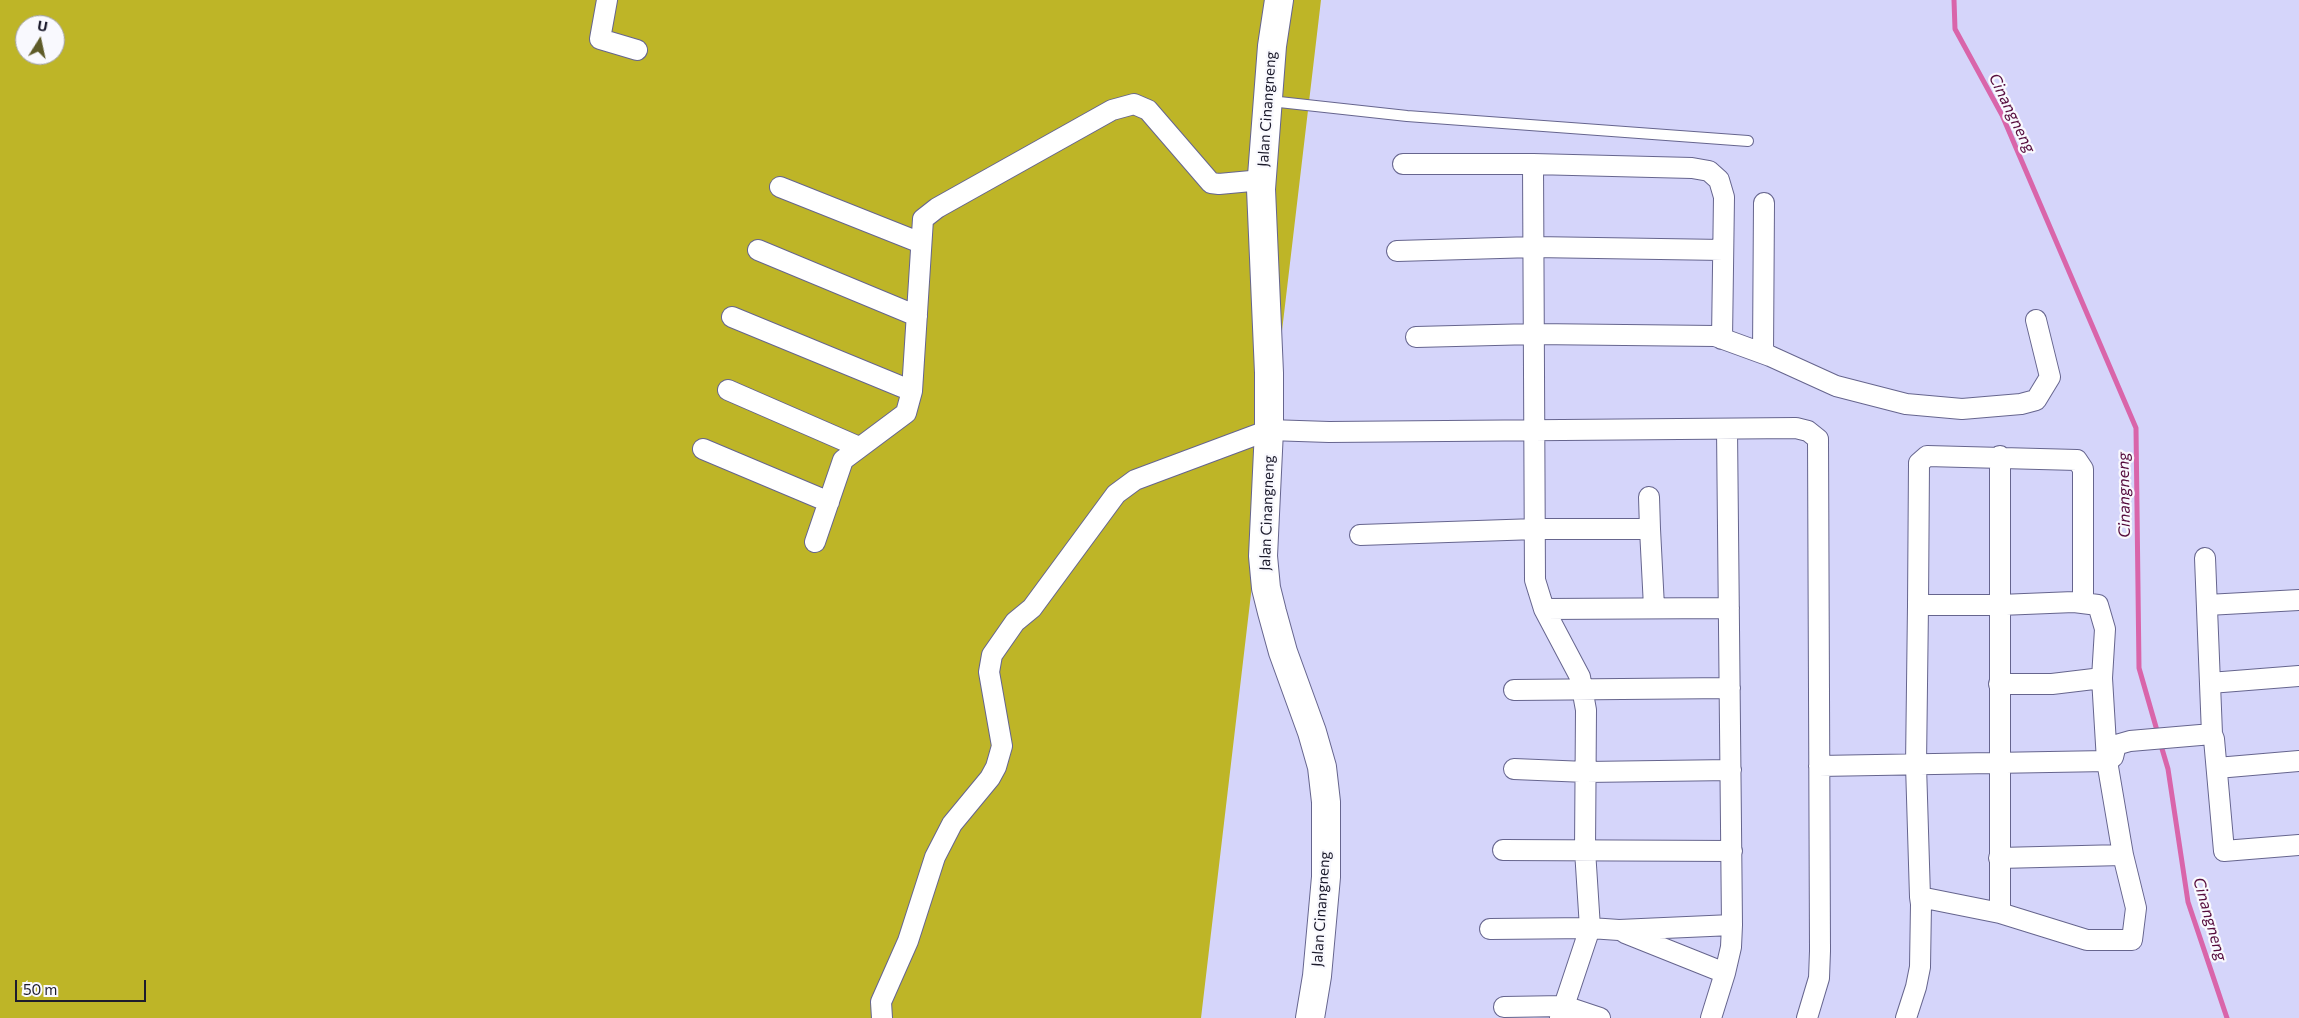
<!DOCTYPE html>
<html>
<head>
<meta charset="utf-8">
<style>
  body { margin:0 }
  #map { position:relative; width:2299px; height:1018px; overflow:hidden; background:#d5d5fa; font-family:Commissioner,sans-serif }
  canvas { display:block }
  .north { position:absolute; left:15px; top:15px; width:50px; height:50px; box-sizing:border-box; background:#f9f9fe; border:1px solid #a1a1aa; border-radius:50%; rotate:10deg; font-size:14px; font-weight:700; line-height:20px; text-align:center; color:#1d1c2d }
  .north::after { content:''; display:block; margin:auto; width:18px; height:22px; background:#5e5b28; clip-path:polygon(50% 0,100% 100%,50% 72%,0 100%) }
  .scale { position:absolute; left:15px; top:980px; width:131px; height:22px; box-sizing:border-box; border:2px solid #1d1c2d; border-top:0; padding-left:6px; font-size:15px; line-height:18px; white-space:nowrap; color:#1d1c2d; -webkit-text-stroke:4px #f9f9fe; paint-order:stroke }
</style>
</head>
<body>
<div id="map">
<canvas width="2299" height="1018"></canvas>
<div class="north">U</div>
<div class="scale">50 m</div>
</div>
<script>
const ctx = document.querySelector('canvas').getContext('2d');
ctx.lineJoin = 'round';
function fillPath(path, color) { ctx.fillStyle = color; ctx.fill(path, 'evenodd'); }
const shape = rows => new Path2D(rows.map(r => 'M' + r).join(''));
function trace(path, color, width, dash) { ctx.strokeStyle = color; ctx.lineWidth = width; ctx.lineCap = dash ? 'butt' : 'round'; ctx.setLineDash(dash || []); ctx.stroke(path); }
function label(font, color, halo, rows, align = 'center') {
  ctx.font = font + ' Commissioner,sans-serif'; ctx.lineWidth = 4.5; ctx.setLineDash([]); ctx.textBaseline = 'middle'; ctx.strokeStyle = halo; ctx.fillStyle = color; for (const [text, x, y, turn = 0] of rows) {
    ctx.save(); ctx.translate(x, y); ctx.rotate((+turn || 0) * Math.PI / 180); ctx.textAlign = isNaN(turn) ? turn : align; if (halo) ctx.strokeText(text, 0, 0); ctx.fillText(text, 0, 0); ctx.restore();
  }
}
fillPath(shape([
  [0,0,1321,0,1201,1018,0,1018],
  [25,25,55,25,55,55,25,55]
]), '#beb527');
trace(shape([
  [1954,0,1955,29,2002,115,2136,428,2139,668,2158,734],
  [2160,742,2168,769,2188,902,2227,1018]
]), '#d965aa', 5);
const lane = shape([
  [1270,101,1407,116,1748,141]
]);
const street = shape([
  [607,0,600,39,637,50],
  [1403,164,1533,164,1692,168,1709,171,1719,180,1724,197,1722,339],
  [1533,164,1535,580,1544,609,1580,677,1586,710,1585,850,1590,928,1560,1018],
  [780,187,921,243],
  [758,250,917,316],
  [1397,251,1534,247,1723,250],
  [732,317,912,391],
  [1416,337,1534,334,1715,336,1770,356,1836,386,1906,404,1962,409,2021,404,2036,400,2050,377,2036,320],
  [1763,353,1764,203],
  [728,390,859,447],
  [703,449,829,502],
  [1649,497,1650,529],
  [1360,535,1536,529,1650,529,1654,607],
  [815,542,843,460,906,413,912,391,923,219,937,208,1112,110,1134,104,1148,110,1211,183,1219,184,1262,180],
  [2205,558,2212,734],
  [1918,605,1919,463,1927,456,2077,460,2083,469,2083,603],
  [2207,605,2299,600],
  [1544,609,1729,608],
  [2210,683,2299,676],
  [1999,684,2052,684,2102,678,2105,629,2098,605,2074,602,2000,605,2000,456],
  [1514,690,1730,688],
  [1819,766,2107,761,2113,757,2116,745,2130,741,2212,734,2214,739,2224,851,2299,845],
  [2217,768,2299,761],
  [1514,769,1586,772,1731,770],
  [1503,850,1732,851],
  [1999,858,2123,855],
  [2000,913,2087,940,2132,940,2136,908,2123,855,2107,761,2102,678],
  [1490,929,1590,928,1619,930,1732,925],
  [1625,933,1725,973],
  [1504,1007,1564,1006,1600,1018],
  [882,1018,881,1002,908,941,935,857,952,824,990,778,996,767,1002,746,989,672,992,655,1015,622,1032,608,1116,494,1135,480,1269,430,1329,432,1796,428,1808,431,1818,439,1820,951,1819,978,1807,1018],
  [1711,1018,1725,973,1731,947,1732,925,1727,429],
  [1906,1018,1916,987,1920,967,1921,904,1920,897,1916,765,1918,605,2000,605,2000,913,1920,897]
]);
const secondary = shape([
  [1279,0,1272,46,1261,189,1269,373,1269,430,1263,556,1266,588,1272,612,1283,652,1312,732,1322,767,1326,802,1326,877,1317,976,1310,1018]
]);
trace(lane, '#66658e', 12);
trace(street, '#66658e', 22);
trace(secondary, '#66658e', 30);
trace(lane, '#fff', 10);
trace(street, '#fff', 20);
trace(secondary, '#fff', 28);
label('15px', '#1d1c2d', '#f9f9fe', [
  ["Jalan Cinangneng",1267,109,-86],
  ["Jalan Cinangneng",1267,513,-88],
  ["Jalan Cinangneng",1321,909,-86]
]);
label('italic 16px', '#560c3d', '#f9f9fe', [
  ["Cinangneng",2012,113,64],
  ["Cinangneng",2124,495,-91],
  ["Cinangneng",2210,919,74]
]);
</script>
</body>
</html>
